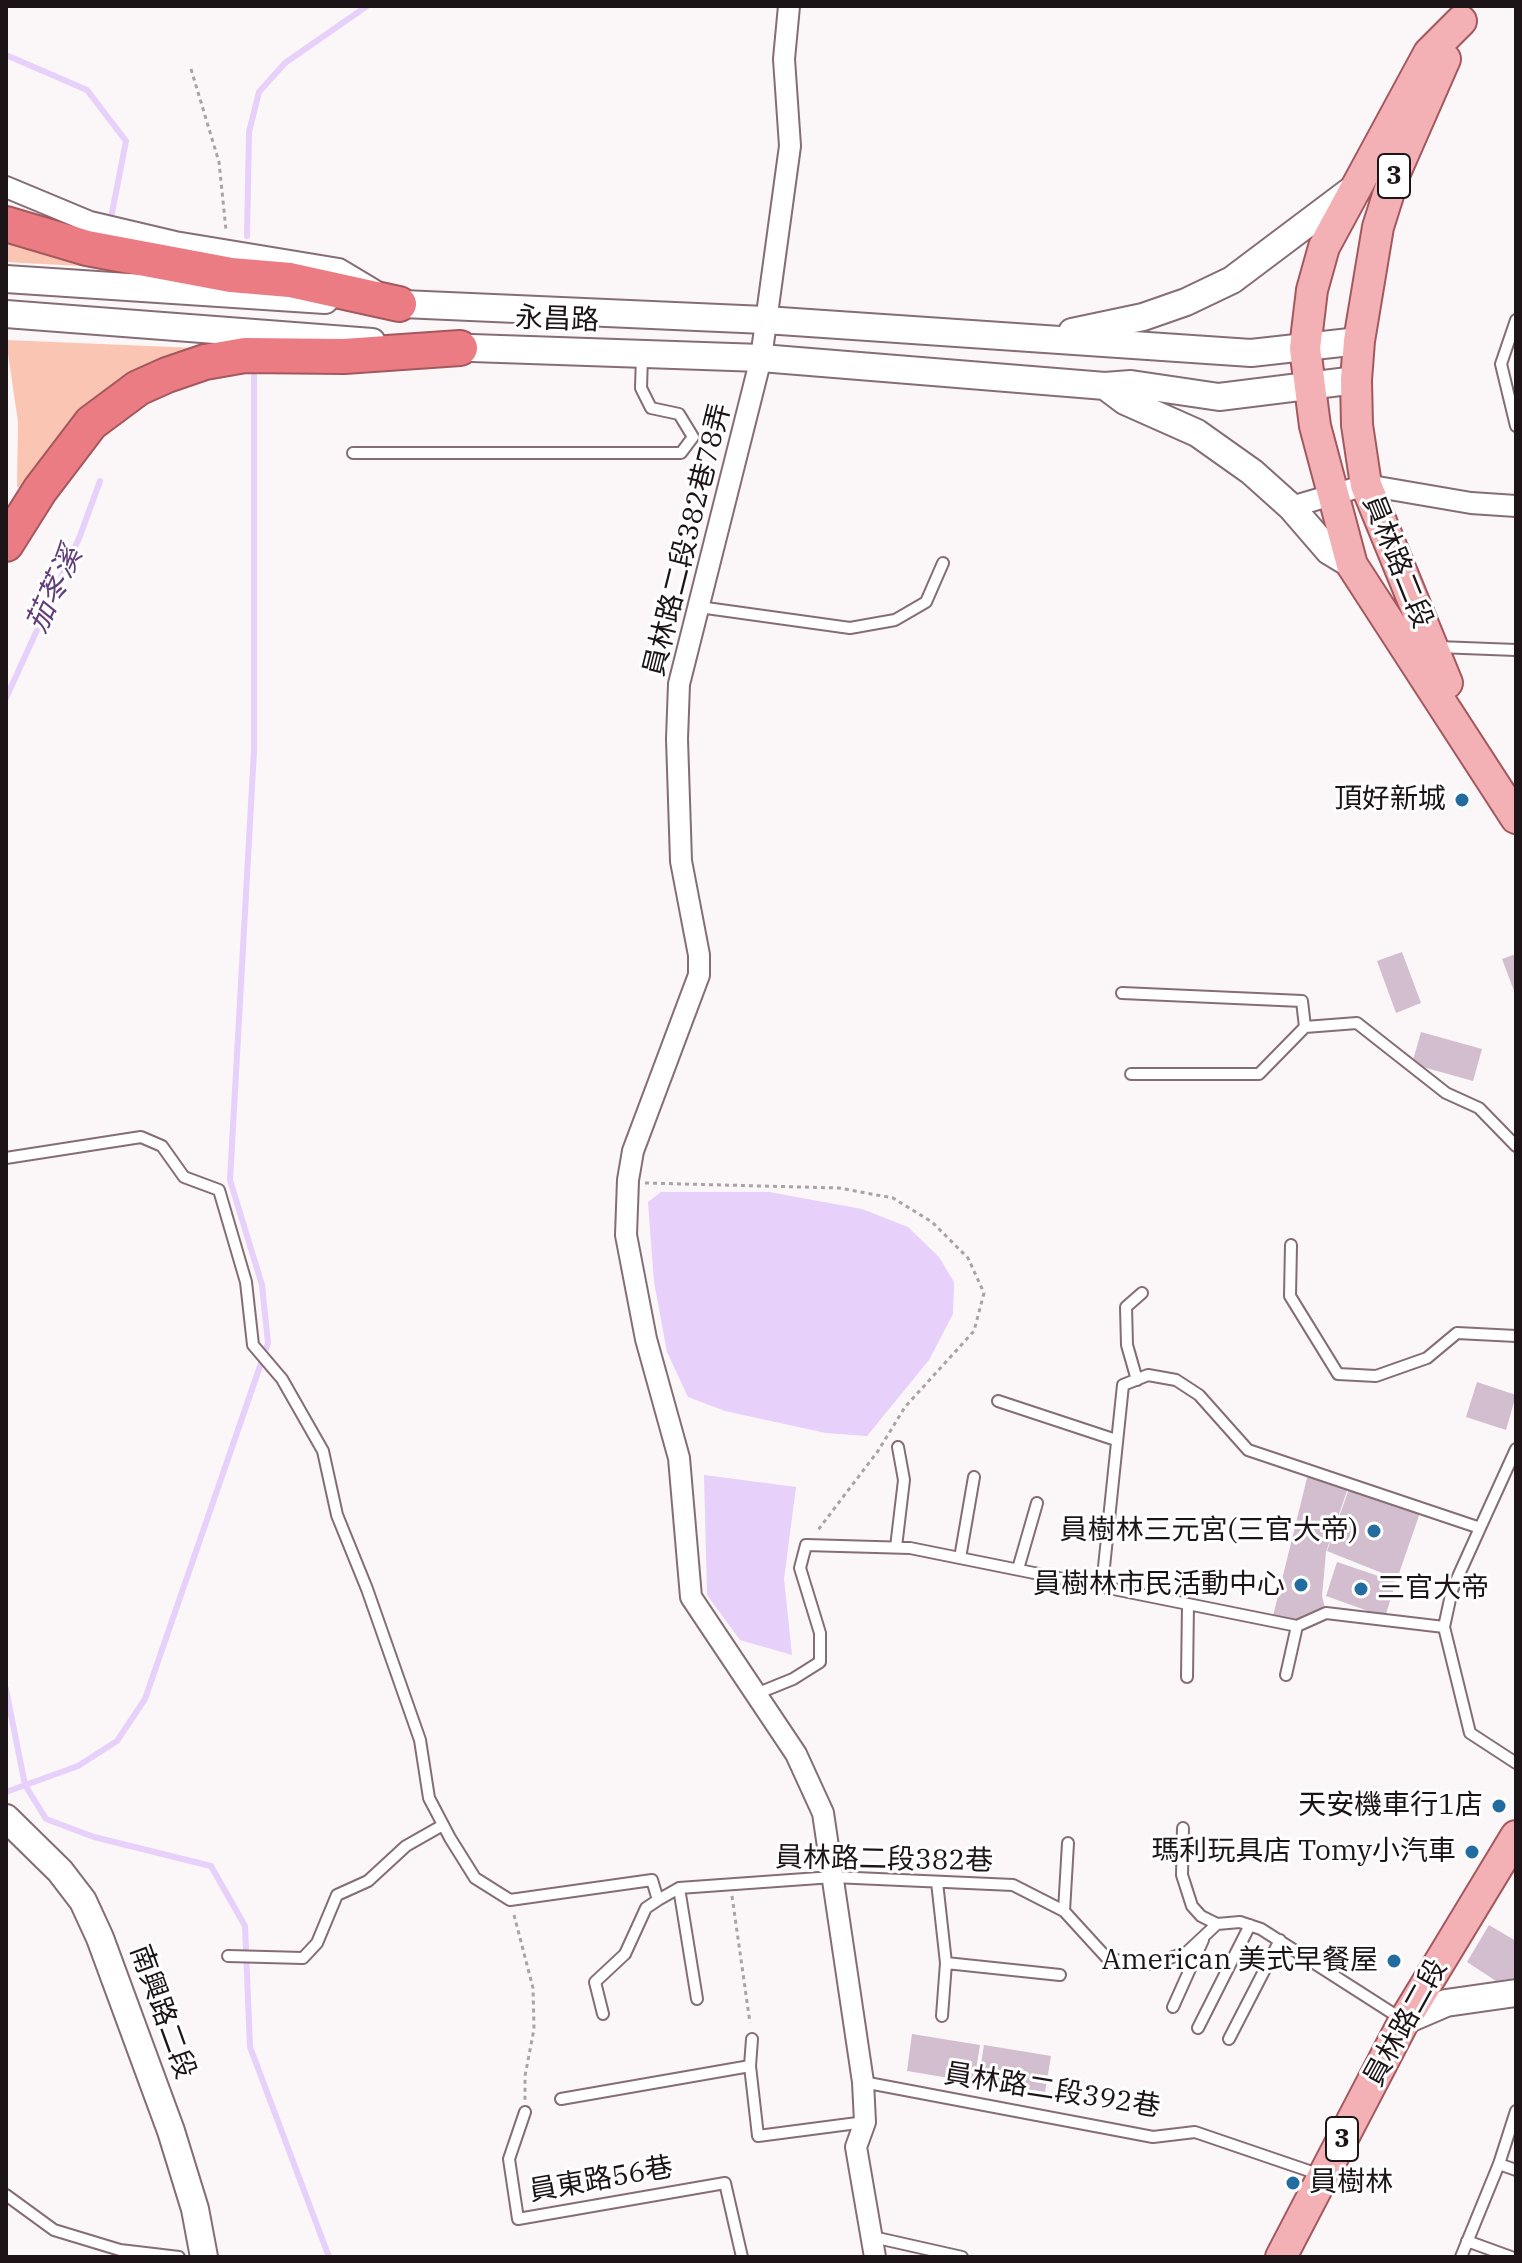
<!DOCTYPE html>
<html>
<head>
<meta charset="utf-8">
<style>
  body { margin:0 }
  #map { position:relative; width:1522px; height:2263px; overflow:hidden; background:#fbf6f8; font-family:"IBM Plex Serif",serif }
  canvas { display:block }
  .frame { position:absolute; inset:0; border:8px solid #1d1418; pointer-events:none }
</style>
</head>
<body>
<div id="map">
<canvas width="1522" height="2263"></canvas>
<div class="frame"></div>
</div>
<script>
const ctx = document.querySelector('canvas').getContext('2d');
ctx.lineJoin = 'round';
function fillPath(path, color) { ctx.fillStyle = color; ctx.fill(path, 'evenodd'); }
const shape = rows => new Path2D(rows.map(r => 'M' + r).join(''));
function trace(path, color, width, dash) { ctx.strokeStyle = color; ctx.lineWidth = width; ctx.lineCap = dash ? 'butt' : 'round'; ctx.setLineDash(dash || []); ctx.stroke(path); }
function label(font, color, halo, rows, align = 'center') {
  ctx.font = font + ' "IBM Plex Serif","Noto Sans TC",serif'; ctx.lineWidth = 6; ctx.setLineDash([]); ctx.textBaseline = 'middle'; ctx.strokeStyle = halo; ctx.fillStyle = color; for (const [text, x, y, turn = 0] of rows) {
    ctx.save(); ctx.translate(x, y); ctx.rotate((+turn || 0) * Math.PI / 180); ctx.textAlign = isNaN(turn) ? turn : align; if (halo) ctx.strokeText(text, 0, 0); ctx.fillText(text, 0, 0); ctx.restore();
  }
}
fillPath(shape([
  [6,238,99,267,6,262],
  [6,340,220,349,27,490,17,487,18,422]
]), '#fbc5b3');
fillPath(shape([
  [661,1192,769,1192,862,1209,908,1227,939,1257,954,1282,953,1314,929,1360,867,1436,826,1433,725,1411,688,1397,667,1352,654,1282,648,1202],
  [704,1475,796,1487,784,1579,792,1655,740,1640,707,1595]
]), '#e7d0f9');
trace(shape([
  [6,55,87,90,126,141,111,218],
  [247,236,249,132,259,92,285,63,367,6],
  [6,698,80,536,100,481],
  [6,1689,25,1785,46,1819,94,1837,211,1866,245,1926,250,2047,329,2257],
  [6,1792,78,1766,117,1741,145,1699,268,1343,262,1285,230,1180,254,751,254,376]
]), '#e7d0f9', 6);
fillPath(shape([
  [1402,952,1421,1003,1396,1013,1377,961],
  [1516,954,1516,996,1502,959],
  [1421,1032,1482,1049,1473,1081,1412,1064],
  [1477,1382,1516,1395,1506,1430,1466,1417],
  [1308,1474,1349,1485,1326,1552,1322,1596,1325,1608,1298,1621,1273,1616],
  [1350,1486,1421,1510,1397,1579,1327,1551],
  [1337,1562,1396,1582,1385,1617,1326,1596],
  [1489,1925,1516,1941,1516,1978,1496,1981,1467,1962],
  [912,2034,980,2045,974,2082,907,2071],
  [984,2045,1051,2056,1045,2092,978,2082]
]), '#d2bece');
const lane = shape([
  [1516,320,1501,364,1516,426],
  [353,453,681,453,693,437,679,414,651,408,641,388,642,356],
  [699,607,850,628,895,620,926,602,943,563],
  [1438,647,1516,650],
  [1122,993,1302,1001,1305,1027],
  [1131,1074,1259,1074,1305,1027,1357,1023,1446,1093,1479,1108,1516,1146],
  [6,1158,141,1137,162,1146,184,1177,219,1190,246,1282,253,1345,282,1379,323,1451,337,1515,367,1589,420,1740,429,1798,450,1838,475,1878,510,1900,652,1880,658,1900,646,1908,625,1954,595,1982,603,2014],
  [1291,1245,1290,1296,1338,1374,1376,1376,1427,1358,1457,1333,1516,1336],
  [1137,1380,1127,1345,1126,1307,1142,1293],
  [998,1401,1116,1440],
  [1480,1528,1452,1590,1444,1627,1470,1733,1516,1763],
  [896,1547,904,1480,898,1447],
  [960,1558,974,1477],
  [1018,1569,1037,1503],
  [1102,1586,1123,1385,1148,1375,1176,1380,1199,1395,1248,1450,1480,1528,1516,1449],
  [1286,1675,1297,1626],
  [1187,1677,1188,1604],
  [756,1694,793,1679,820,1662,820,1633,800,1568,806,1545,910,1548,1297,1626,1326,1613,1444,1627],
  [1183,1828,1182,1875,1192,1906,1201,1916,1217,1924],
  [937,1882,946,1963,942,2016],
  [679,1888,697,1999],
  [658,1900,679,1888,833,1877,1013,1885,1064,1911,1106,1957,1130,1964,1153,1964,1187,1952,1217,1924,1240,1922,1261,1929,1400,2018],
  [1064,1911,1068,1843],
  [228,1956,303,1958,317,1943,337,1895,368,1881,406,1846,443,1825],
  [946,1963,1060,1975],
  [1173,2007,1203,1940],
  [1198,2028,1250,1925],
  [752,2039,750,2066,758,2136,865,2122],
  [1229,2039,1280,1940],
  [863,2082,1153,2137,1195,2132,1321,2175],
  [561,2099,750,2066],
  [525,2112,509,2159,518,2219,725,2183,742,2257],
  [1499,2164,1516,2170],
  [6,2195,54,2230,120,2250,179,2257],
  [873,2237,962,2257],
  [1467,2241,1511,2257],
  [1461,2257,1499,2164,1516,2111]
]);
const street = shape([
  [789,6,784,59,790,146,761,358,679,684,677,739,681,861,699,955,699,975,633,1151,628,1180,626,1235,646,1339,679,1458,691,1597,796,1754,823,1813,863,2082,865,2122,856,2147,875,2257],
  [6,187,90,222,175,242,339,269,374,290],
  [1291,507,1366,485,1471,503,1516,506]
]);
const secondary = shape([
  [6,279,325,300],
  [380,303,765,320,1251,353,1359,341],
  [6,314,372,342],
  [1072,332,1143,317,1186,302,1232,280,1353,189],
  [443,347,761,358,1105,386,1131,384,1219,397,1356,380],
  [1105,386,1125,401,1197,433,1252,472,1291,507,1329,551,1352,565],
  [6,1818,60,1871,83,1901,100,1938,171,2131,195,2209,204,2257],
  [1404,2021,1446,2003,1516,1993]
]);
const primary = shape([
  [1461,21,1429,53,1324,247,1312,290,1305,348,1315,426,1352,565,1516,818],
  [1445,59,1395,173,1378,227,1359,341,1356,380,1357,425,1366,485,1447,683],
  [1281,2257,1404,2021,1516,1836]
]);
const highway = shape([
  [6,224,87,248,231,275,290,280,399,304],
  [6,544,40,490,91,423,138,388,167,375,205,362,245,355,344,356,460,348]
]);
trace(lane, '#856d75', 14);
trace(street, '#856d75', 24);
trace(secondary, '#856d75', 30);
trace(primary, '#a3585e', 34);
trace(highway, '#a3585e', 38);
trace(shape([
  [191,69,219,162,226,230],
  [645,1183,839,1188,893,1198,932,1222,968,1258,984,1293,974,1331,905,1407,878,1451,818,1530],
  [732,1896,750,2023],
  [514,1915,533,1988,534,2029,525,2076,525,2100]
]), '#aaa3a6', 3, [4, 4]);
trace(lane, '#fff', 10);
trace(street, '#fff', 20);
trace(secondary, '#fff', 26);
trace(primary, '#f3b0b5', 30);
trace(highway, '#eb7c83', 34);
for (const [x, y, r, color] of [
  [1462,800,8,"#226c9f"],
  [1374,1531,8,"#226c9f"],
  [1301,1585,8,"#226c9f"],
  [1361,1589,8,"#226c9f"],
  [1499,1806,8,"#226c9f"],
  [1472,1852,8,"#226c9f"],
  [1394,1961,8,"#226c9f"],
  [1293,2183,8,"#226c9f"]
]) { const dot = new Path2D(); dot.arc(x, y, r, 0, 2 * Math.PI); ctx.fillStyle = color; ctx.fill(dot); trace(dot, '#fff', 3); }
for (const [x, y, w] of [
  [1394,176,32],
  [1342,2139,32]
]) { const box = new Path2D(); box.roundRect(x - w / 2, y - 22, w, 44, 6); ctx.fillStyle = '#fff'; ctx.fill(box); trace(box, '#1d1418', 2); }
label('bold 26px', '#1d1418', null, [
  ["3",1394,176],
  ["3",1342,2139]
]);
label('28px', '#1d1418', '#fff', [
  ["永昌路",557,320,2],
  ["員林路二段382巷78弄",688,540,-76],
  ["員林路二段",1397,562,68],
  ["員林路二段382巷",884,1860,1],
  ["南興路二段",162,2012,70],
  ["員林路二段",1406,2023,-61],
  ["員林路二段392巷",1052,2091,9],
  ["員東路56巷",601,2180,-10]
]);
label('28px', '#1d1418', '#fff', [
  ["頂好新城",1446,800],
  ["員樹林三元宮(三官大帝)",1358,1531],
  ["員樹林市民活動中心",1285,1585],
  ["三官大帝",1377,1589,"left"],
  ["天安機車行1店",1483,1806],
  ["瑪利玩具店 Tomy小汽車",1456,1852],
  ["American 美式早餐屋",1378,1961],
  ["員樹林",1309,2183,"left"]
], 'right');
label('italic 30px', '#623d7b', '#fff', [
  ["茄苳溪",55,590,-65]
]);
</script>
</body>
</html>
